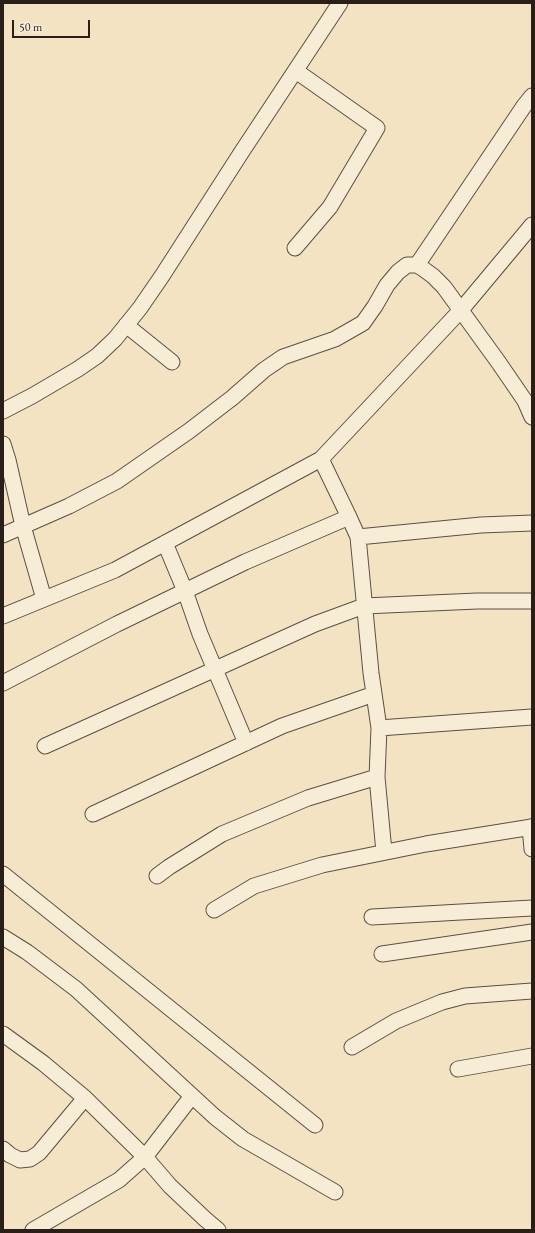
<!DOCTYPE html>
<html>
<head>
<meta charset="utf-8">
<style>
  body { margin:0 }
  #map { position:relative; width:535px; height:1233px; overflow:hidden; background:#f3e3c2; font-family:"EB Garamond",serif }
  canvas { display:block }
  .frame { position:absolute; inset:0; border:4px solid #2a1e18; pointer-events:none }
  .scale { position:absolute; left:12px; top:20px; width:78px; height:18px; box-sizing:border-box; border:2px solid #2a1e18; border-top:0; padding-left:5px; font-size:12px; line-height:14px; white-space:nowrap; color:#2a1e18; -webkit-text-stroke:3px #f7edd7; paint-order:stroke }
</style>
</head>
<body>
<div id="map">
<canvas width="535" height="1233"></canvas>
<div class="frame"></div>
<div class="scale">50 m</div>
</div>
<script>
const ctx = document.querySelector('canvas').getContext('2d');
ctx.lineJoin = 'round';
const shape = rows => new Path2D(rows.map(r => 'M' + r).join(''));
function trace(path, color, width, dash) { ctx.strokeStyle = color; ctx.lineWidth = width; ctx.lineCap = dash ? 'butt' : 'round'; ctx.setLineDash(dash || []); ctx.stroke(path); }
const minor = shape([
  [295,248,330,207,377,128,296,71],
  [417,265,524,106,532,96],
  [126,325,172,362],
  [3,411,32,396,78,369,97,356,115,339,140,308,162,276,241,153,340,3],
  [3,444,8,460,23,526,44,599],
  [321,459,349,517,358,537,481,525,532,523],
  [3,535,69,506,117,481,189,431,232,398,264,370,283,357,335,339,363,323,375,306,387,285,398,272,407,265,417,265,422,268,433,276,444,287,499,363,525,401,532,417],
  [358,537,371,673,379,728],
  [165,543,185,591,200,634,246,743],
  [3,616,115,570,321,459,461,310,532,225],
  [3,683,117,624,245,562,349,517],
  [45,746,315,624,364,606,477,601,532,601],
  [93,814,282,726,374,694],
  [530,827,532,849],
  [384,852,377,777,379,728,532,717],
  [3,874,315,1125],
  [157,876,169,867,222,834,308,798,377,777],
  [214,910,254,886,322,865,426,844,532,827],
  [372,917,532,908],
  [3,937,27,952,76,989,215,1117,243,1139,335,1192],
  [382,954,532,932],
  [3,1034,43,1063,85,1098,145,1157,170,1186,205,1219,218,1230],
  [352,1047,396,1021,442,1002,465,996,532,991],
  [458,1069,532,1056],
  [3,1149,10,1155,20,1160,30,1159,39,1153,85,1098],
  [33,1230,119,1180,145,1157,192,1096]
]);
trace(minor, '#5c4f42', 17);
trace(minor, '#f7edd7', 15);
</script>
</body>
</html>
